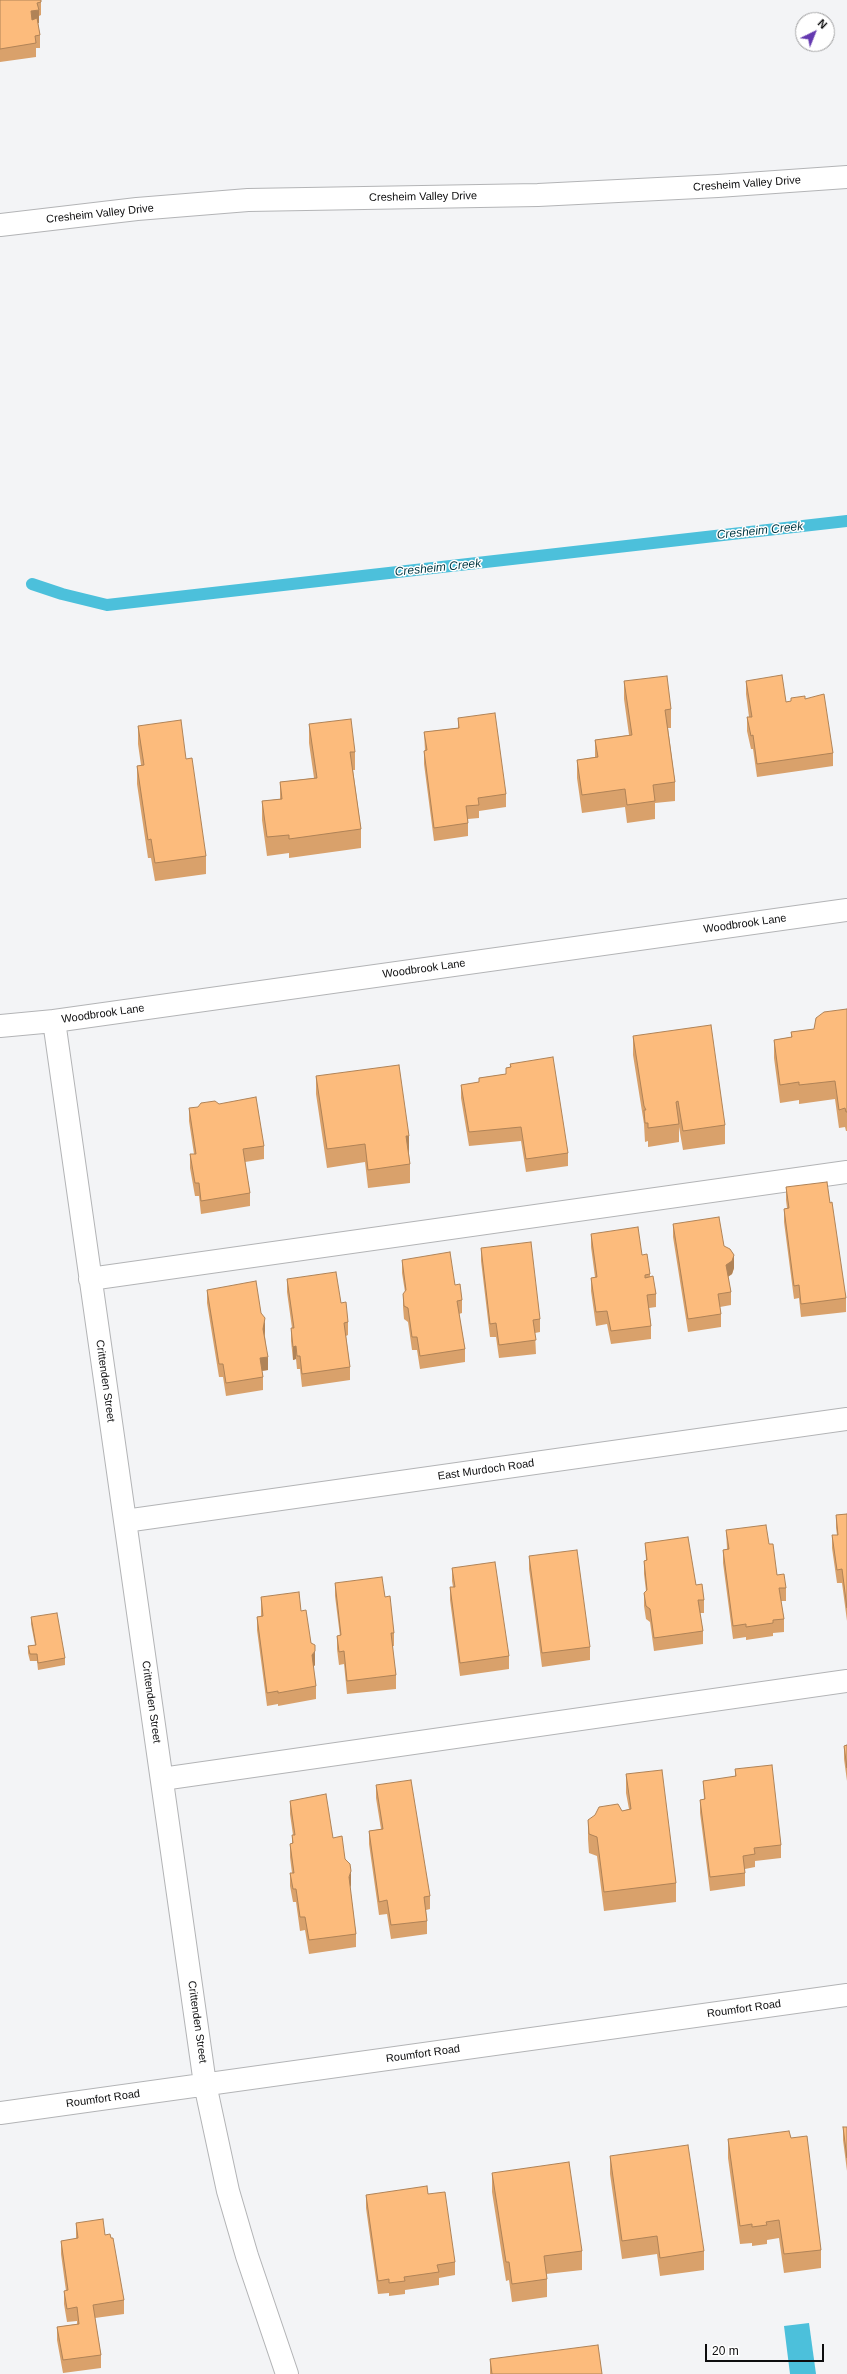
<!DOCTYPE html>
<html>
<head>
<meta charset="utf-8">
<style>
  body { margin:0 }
  #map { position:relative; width:847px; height:2374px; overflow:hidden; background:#f3f4f6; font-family:Helvetica,sans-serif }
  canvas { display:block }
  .north { position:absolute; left:795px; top:12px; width:40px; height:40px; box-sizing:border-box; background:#fff; border:1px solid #9e9e9f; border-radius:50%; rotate:43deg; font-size:11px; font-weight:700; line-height:16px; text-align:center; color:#0d0d0e }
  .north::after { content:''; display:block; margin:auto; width:14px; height:18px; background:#6439b0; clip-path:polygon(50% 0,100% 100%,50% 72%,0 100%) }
  .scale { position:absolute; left:705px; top:2344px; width:119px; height:18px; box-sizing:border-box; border:2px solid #0d0d0e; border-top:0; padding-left:5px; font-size:12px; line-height:14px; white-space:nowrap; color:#0d0d0e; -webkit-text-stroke:3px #fff; paint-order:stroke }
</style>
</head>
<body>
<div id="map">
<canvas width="847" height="2374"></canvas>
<div class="north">N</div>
<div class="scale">20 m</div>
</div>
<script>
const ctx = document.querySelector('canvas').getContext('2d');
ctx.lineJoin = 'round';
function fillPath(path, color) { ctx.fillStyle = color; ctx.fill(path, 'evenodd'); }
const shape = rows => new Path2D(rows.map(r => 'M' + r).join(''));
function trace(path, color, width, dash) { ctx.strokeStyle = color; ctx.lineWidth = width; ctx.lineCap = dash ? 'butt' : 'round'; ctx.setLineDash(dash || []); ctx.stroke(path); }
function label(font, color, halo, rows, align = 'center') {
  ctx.font = font + ' Helvetica,sans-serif'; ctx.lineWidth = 3; ctx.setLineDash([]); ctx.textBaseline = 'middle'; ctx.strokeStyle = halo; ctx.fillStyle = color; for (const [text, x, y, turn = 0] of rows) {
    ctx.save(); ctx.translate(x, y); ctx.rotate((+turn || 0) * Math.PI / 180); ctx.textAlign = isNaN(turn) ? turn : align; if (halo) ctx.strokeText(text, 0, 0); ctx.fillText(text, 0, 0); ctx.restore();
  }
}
fillPath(shape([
  [809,2323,816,2374,790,2374,784,2326]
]), '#4cc0db');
trace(shape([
  [32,584,62,594,107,605,847,521]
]), '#4cc0db', 12);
const minor = shape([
  [54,1021,205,2084,228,2191,247,2256,287,2374],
  [0,1026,54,1021,847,910],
  [90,1279,847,1172],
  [125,1521,847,1419],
  [162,1779,847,1681],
  [0,2113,847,1995]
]);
const major = shape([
  [0,225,137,209,248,200,538,195,718,186,847,177]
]);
trace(minor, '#b3b4b6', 24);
trace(major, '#b3b4b6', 24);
trace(minor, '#fff', 22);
trace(major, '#fff', 22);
fillPath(shape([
  [0,0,41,2,41,15,39,16,38,23,40,35,40,48,36,48,36,57,0,62],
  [624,681,671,709,671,728,668,728,675,782,675,801,655,803,655,819,627,823,625,807,582,813,577,778,577,760,595,757,595,740,629,735,624,699],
  [746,681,786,702,791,701,791,698,805,699,833,753,833,766,757,777,753,749,751,749,747,731,747,717,749,717,746,694],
  [458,718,506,794,506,807,479,811,479,818,468,819,468,836,434,841,424,764,424,751,425,751,424,732,458,728],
  [309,724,355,752,355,770,353,770,361,829,361,848,289,858,289,853,267,856,262,820,262,801,280,799,280,782,314,778,309,743],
  [138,726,186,759,206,856,206,874,155,881,151,858,148,858,137,784,137,766,141,765,138,744],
  [847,1009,847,1131,846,1131,845,1127,839,1128,835,1099,799,1104,799,1100,780,1103,774,1058,774,1040,791,1037,791,1032,814,1029],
  [633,1036,725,1125,725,1144,683,1150,679,1127,679,1142,648,1147,648,1141,645,1142,644,1124,633,1055],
  [510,1064,568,1153,568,1166,526,1172,521,1141,469,1146,461,1098,461,1085,479,1082,479,1078,506,1074,506,1068,510,1067],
  [316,1076,409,1154,410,1164,410,1183,368,1188,365,1162,327,1168,316,1094],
  [189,1108,264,1146,264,1159,245,1162,250,1193,250,1206,201,1214,199,1196,195,1196,190,1168,190,1154,194,1154,189,1121],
  [786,1187,830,1203,846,1298,846,1312,801,1317,799,1298,794,1299,784,1222,784,1209,787,1208,786,1200],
  [673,1224,724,1246,734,1268,732,1274,728,1277,731,1292,731,1305,720,1307,721,1314,721,1327,688,1332,673,1237],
  [591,1234,642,1255,650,1274,650,1277,656,1294,656,1307,649,1308,651,1326,651,1339,611,1344,607,1324,596,1326,591,1291,591,1278,595,1277,591,1247],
  [481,1248,540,1319,540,1332,535,1333,536,1354,499,1358,496,1337,490,1337,481,1261],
  [402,1260,455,1285,462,1300,462,1313,459,1314,465,1349,465,1362,420,1369,417,1350,412,1350,408,1322,404,1319,403,1307,403,1294,405,1292,402,1273],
  [287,1279,341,1303,348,1322,348,1335,346,1336,350,1367,350,1380,302,1387,300,1369,297,1369,296,1359,293,1360,291,1341,291,1328,292,1328,287,1292],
  [207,1290,261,1313,265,1331,265,1336,268,1370,262,1371,263,1377,263,1390,226,1396,223,1377,219,1377,207,1303],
  [847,1514,847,1621,842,1583,837,1583,832,1548,832,1535,837,1535,836,1528,836,1515],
  [726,1530,769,1544,777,1575,786,1588,786,1601,781,1601,784,1619,784,1632,773,1633,773,1636,746,1640,746,1637,733,1639,723,1563,723,1550,727,1549],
  [645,1543,696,1585,704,1600,704,1613,700,1613,703,1631,703,1644,654,1651,650,1622,646,1619,644,1606,644,1593,646,1591,644,1574,644,1561,646,1560],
  [529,1556,590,1647,590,1660,542,1667,529,1569],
  [452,1568,509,1656,509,1669,460,1676,450,1600,450,1587,453,1587,452,1581],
  [335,1583,385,1597,394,1633,394,1646,392,1646,396,1675,396,1689,347,1694,344,1664,339,1665,337,1649,337,1636,340,1636,335,1596],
  [261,1597,301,1611,311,1643,315,1665,313,1667,316,1686,316,1699,278,1706,278,1704,267,1706,257,1630,257,1617,261,1616],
  [31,1617,65,1658,65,1665,38,1670,37,1661,30,1661,28,1653,28,1646,35,1645,31,1624],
  [847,1745,847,1781,844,1759,844,1746],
  [735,1769,781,1845,781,1858,755,1861,755,1867,745,1869,745,1886,710,1891,700,1813,700,1800,704,1799,703,1781,735,1777],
  [626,1774,676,1883,676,1902,604,1911,597,1856,589,1853,588,1839,588,1820,622,1811,629,1809,626,1793],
  [376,1785,430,1896,430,1909,426,1910,427,1921,427,1934,391,1939,387,1914,379,1915,369,1844,369,1831,381,1829,376,1798],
  [290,1801,333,1838,345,1859,351,1885,350,1887,356,1934,356,1947,309,1954,305,1930,300,1931,296,1902,293,1902,290,1886,290,1873,292,1873,290,1857,290,1844,292,1843,292,1835,293,1835,290,1814],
  [843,2127,847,2127,847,2171,843,2140],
  [791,2138,821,2250,821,2268,784,2273,779,2238,767,2240,767,2244,752,2246,752,2243,740,2244,728,2158,728,2139],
  [610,2156,704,2251,704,2270,660,2276,657,2254,622,2259,610,2174],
  [492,2173,582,2251,582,2270,546,2274,547,2279,547,2297,512,2302,509,2280,506,2281,492,2192],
  [428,2194,455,2262,455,2275,439,2278,439,2285,405,2290,405,2294,389,2296,389,2293,378,2294,366,2208,366,2195],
  [76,2223,105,2235,124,2300,124,2314,95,2318,101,2355,101,2368,63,2373,57,2340,57,2327,77,2324,77,2321,67,2322,64,2304,64,2291,66,2291,61,2254,61,2241,76,2239],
  [490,2359,602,2374,490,2374]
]), '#d9a16b');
fillPath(shape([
  [39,10,39,23,31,25,31,11],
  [406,1136,409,1136,409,1154,406,1155],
  [734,1255,734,1268,732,1274,726,1278,726,1265],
  [265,1318,265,1331,263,1342,263,1329],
  [296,1346,296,1359,293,1360,293,1347],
  [268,1357,268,1370,260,1371,260,1358],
  [315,1651,315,1665,312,1668,312,1655],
  [351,1871,351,1885,349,1890,349,1877]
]), '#b08357');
const building = shape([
  [0,0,41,0,41,2,37,3,39,10,31,11,32,20,37,18,40,35,35,36,36,43,0,49,0,0],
  [782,675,786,702,791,701,791,698,805,696,805,699,824,694,833,753,757,764,753,735,751,736,747,717,752,717,746,681,782,675],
  [667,676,671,709,665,710,675,782,653,785,655,801,627,805,625,789,582,795,577,760,598,757,595,740,632,735,624,681,667,676],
  [495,713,506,794,478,798,479,805,466,806,468,823,434,828,424,751,427,750,424,732,459,728,458,718,495,713],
  [351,719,355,752,350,752,361,829,289,839,289,835,267,837,262,801,282,799,280,782,317,778,309,724,351,719],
  [181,720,186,759,192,758,206,856,155,863,151,839,148,840,137,766,144,765,138,726,181,720],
  [847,1009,847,1112,846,1112,845,1108,839,1110,835,1081,799,1085,799,1082,780,1085,774,1040,792,1037,791,1032,814,1029,816,1018,824,1012,847,1009],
  [711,1025,725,1125,683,1131,678,1101,676,1102,679,1124,648,1128,648,1123,645,1123,644,1110,646,1110,644,1106,633,1036,711,1025],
  [553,1057,568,1153,526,1159,521,1127,469,1132,461,1085,479,1082,479,1078,506,1074,506,1068,511,1067,510,1064,553,1057],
  [399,1065,409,1136,406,1136,410,1164,368,1170,365,1144,327,1149,316,1076,399,1065],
  [256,1097,264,1146,243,1149,250,1193,201,1201,199,1183,195,1183,190,1154,196,1154,189,1108,198,1107,201,1103,215,1101,219,1104,256,1097],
  [827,1182,830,1203,832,1202,846,1298,801,1304,799,1285,794,1286,784,1209,789,1208,786,1187,827,1182],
  [719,1217,724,1246,730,1249,734,1255,732,1261,726,1265,731,1292,718,1294,721,1314,688,1319,673,1224,719,1217],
  [638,1227,642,1255,647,1254,650,1274,645,1275,645,1278,653,1276,656,1294,647,1295,651,1326,611,1331,607,1311,596,1312,591,1278,597,1277,591,1234,638,1227],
  [531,1242,540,1319,533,1320,536,1340,499,1345,496,1323,490,1324,481,1248,531,1242],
  [450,1252,455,1285,460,1284,462,1300,457,1301,465,1349,420,1356,417,1337,412,1337,408,1308,404,1306,403,1294,406,1290,402,1260,450,1252],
  [336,1272,341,1303,346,1302,348,1322,344,1323,350,1367,302,1374,300,1356,297,1356,296,1346,293,1347,291,1328,294,1328,287,1279,336,1272],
  [256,1281,261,1313,265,1318,263,1329,268,1357,260,1358,263,1377,226,1383,223,1364,219,1364,207,1290,256,1281],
  [847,1514,847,1608,842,1569,837,1570,832,1535,838,1535,836,1515,847,1514],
  [766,1525,769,1544,773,1544,777,1575,784,1574,786,1588,779,1588,784,1619,773,1620,773,1623,746,1627,746,1624,733,1626,723,1550,729,1549,726,1530,766,1525],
  [688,1537,696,1585,702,1584,704,1600,698,1600,703,1631,654,1638,650,1609,646,1606,644,1593,647,1590,644,1561,647,1560,645,1543,688,1537],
  [577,1550,590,1647,542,1653,529,1556,577,1550],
  [495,1562,509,1656,460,1663,450,1587,455,1587,452,1568,495,1562],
  [382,1577,385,1597,390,1596,394,1633,391,1633,396,1675,347,1681,344,1651,339,1652,337,1636,341,1635,335,1583,382,1577],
  [299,1592,301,1611,306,1610,311,1643,315,1645,315,1651,312,1655,316,1686,278,1693,278,1691,267,1693,257,1617,263,1616,261,1597,299,1592],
  [57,1613,65,1658,38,1663,37,1654,30,1654,28,1646,36,1645,31,1617,57,1613],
  [847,1745,847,1768,844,1746,847,1745],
  [772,1765,781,1845,754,1848,755,1854,743,1856,745,1873,710,1877,700,1800,705,1799,703,1781,736,1776,735,1769,772,1765],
  [662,1770,676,1883,604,1892,597,1837,589,1834,588,1820,595,1815,599,1807,618,1804,622,1811,631,1809,626,1774,662,1770],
  [411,1780,430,1896,424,1897,427,1921,391,1925,387,1900,379,1902,369,1831,383,1829,376,1785,411,1780],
  [326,1794,333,1838,342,1836,345,1859,350,1864,351,1871,349,1877,356,1934,309,1940,305,1917,300,1917,296,1889,293,1889,290,1873,294,1873,290,1844,293,1843,292,1835,295,1835,290,1801,326,1794],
  [843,2127,847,2127,847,2158,843,2127],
  [789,2131,791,2138,807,2136,821,2250,784,2254,779,2220,766,2222,767,2225,752,2227,752,2224,740,2226,728,2139,789,2131],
  [688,2145,704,2251,660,2258,657,2236,622,2241,610,2156,688,2145],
  [569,2162,582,2251,544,2256,547,2279,512,2284,509,2262,506,2262,492,2173,569,2162],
  [427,2186,428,2194,445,2192,455,2262,437,2265,439,2272,404,2277,405,2281,389,2283,389,2279,378,2281,366,2195,427,2186],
  [103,2219,105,2235,110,2234,111,2238,113,2238,124,2300,93,2305,101,2355,63,2360,57,2327,79,2324,77,2307,67,2309,64,2291,68,2290,61,2241,78,2238,76,2223,103,2219],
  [598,2345,602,2374,492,2374,490,2359,598,2345]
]);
fillPath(building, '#fcbb7c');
trace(building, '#b08357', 1);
label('11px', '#0d0d0e', '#fff', [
  ["Cresheim Valley Drive",747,184,-4],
  ["Cresheim Valley Drive",423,197,-1],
  ["Cresheim Valley Drive",100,214,-6],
  ["Woodbrook Lane",745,924,-8],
  ["Woodbrook Lane",424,969,-8],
  ["Woodbrook Lane",103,1014,-8],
  ["Crittenden Street",105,1381,82],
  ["East Murdoch Road",486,1470,-8],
  ["Crittenden Street",151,1702,82],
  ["Roumfort Road",744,2009,-8],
  ["Crittenden Street",197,2022,82],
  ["Roumfort Road",423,2054,-8],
  ["Roumfort Road",103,2099,-8]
]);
label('italic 12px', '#003742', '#fff', [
  ["Cresheim Creek",760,531,-6],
  ["Cresheim Creek",438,568,-6]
]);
</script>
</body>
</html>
